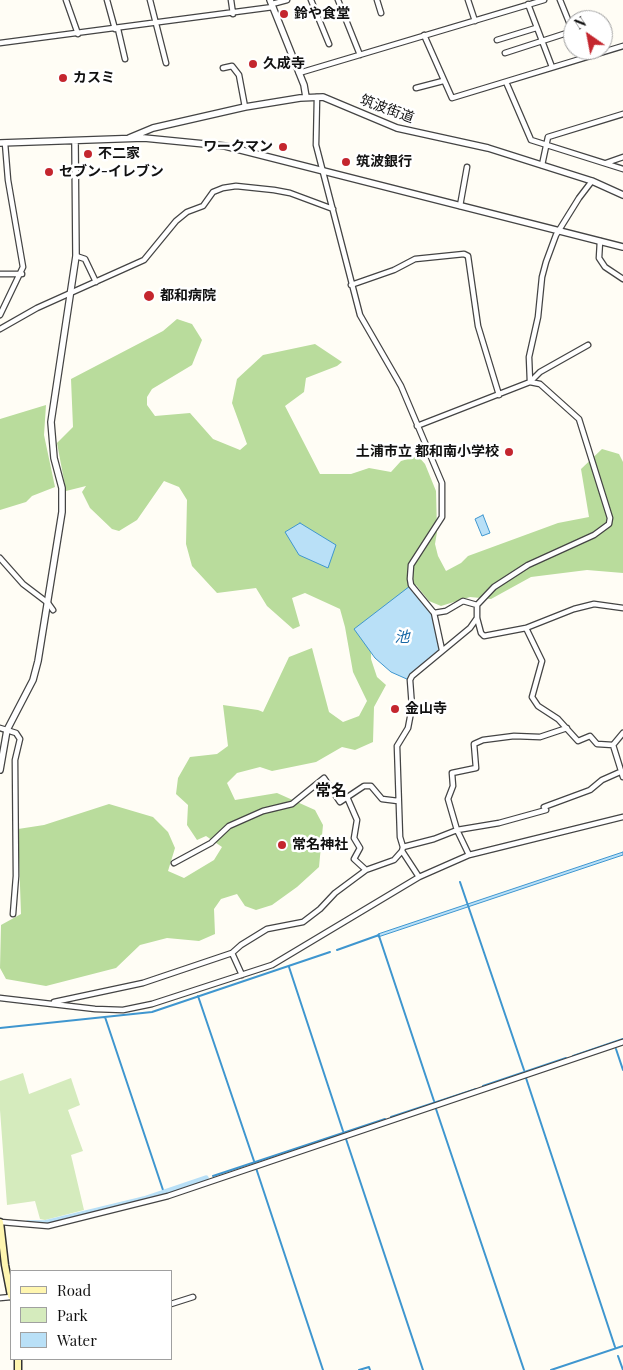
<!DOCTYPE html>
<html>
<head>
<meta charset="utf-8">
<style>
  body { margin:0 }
  #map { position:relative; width:623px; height:1370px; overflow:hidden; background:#fffdf5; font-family:"Playfair Display",serif }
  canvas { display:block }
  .legend { position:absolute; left:10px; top:1270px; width:162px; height:90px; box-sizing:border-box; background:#fff; border:1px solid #a0a0a0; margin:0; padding:6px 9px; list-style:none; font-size:15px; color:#111 }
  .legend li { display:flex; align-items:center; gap:10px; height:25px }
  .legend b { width:25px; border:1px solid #a0a0a0 }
  .north { position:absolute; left:563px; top:10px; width:50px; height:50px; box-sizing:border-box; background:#fff; border:1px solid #a0a0a0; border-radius:50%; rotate:327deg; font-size:14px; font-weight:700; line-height:20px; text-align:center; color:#111 }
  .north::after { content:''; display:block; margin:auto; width:18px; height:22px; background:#c4262e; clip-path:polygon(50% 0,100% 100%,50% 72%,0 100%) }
</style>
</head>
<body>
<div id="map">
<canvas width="623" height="1370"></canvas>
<ul class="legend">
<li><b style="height:6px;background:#fff6b0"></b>Road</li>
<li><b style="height:14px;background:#d5ebbd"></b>Park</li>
<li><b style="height:14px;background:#b9e0f7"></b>Water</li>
</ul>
<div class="north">N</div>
</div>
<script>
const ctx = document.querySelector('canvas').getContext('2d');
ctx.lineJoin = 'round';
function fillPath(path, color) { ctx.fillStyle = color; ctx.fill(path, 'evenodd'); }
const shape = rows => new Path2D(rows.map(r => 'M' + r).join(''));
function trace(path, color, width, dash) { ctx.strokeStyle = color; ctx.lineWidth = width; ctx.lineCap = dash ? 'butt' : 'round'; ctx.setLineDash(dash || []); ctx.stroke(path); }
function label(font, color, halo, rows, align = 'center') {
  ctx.font = font + ' "Playfair Display","Noto Sans JP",serif'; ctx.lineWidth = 5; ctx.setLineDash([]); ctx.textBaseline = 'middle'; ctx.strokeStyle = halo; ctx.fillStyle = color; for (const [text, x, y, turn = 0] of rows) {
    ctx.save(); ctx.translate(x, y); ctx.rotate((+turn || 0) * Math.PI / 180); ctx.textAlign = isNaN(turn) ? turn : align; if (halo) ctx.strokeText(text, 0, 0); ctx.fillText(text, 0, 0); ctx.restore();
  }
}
fillPath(shape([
  [23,1073,29,1094,71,1078,80,1105,68,1110,83,1151,71,1155,84,1210,45,1220,40,1219,35,1201,7,1205,0,1110,0,1081]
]), '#d5ebbd');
fillPath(shape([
  [177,319,192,324,202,340,192,365,152,389,147,397,147,405,155,416,190,413,213,439,240,450,247,444,232,403,237,379,263,355,315,344,342,362,337,366,306,378,304,392,285,406,320,474,351,474,369,468,391,472,401,461,418,456,425,464,436,491,437,532,435,544,438,556,446,571,461,563,468,556,558,523,589,517,581,469,602,449,619,454,623,462,623,573,587,570,531,577,491,599,470,597,441,606,429,601,416,585,372,622,371,659,377,677,386,685,374,707,373,742,355,750,342,747,316,762,272,771,260,767,237,773,227,783,235,800,277,793,315,810,323,825,319,867,297,887,272,905,256,910,245,906,237,894,221,899,214,909,215,934,199,941,167,938,140,945,116,968,46,986,6,979,0,968,1,925,21,914,18,829,44,825,109,804,153,817,168,832,175,848,168,871,184,878,214,860,222,847,206,836,197,840,187,825,188,805,176,794,178,778,190,757,217,754,228,746,223,705,258,710,263,712,289,657,312,648,329,712,343,722,359,716,367,701,353,672,345,627,340,609,305,593,292,598,300,626,293,629,267,606,256,588,217,593,192,566,186,544,187,500,179,487,164,481,137,520,119,531,112,529,90,508,82,492,86,486,66,491,57,443,73,427,71,379,163,331],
  [46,405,44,435,55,487,32,496,26,502,0,510,0,419]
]), '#b9dc9c');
const water = shape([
  [483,515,490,533,482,536,475,519,483,515],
  [300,523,336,545,328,568,299,555,285,532,300,523],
  [410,586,432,614,441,649,411,675,409,680,391,672,375,658,354,629,410,586],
  [623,852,623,855,599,863,378,937,378,934,623,852]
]);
fillPath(water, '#b9e0f7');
trace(water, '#3f96cf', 1);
trace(shape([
  [460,882,524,1070],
  [379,936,434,1101],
  [337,950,379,935],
  [289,967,343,1131],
  [198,996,254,1161],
  [105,1017,164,1193],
  [0,1028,152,1012,330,952],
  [616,1049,623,1070],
  [573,1056,623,1039],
  [526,1078,615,1347],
  [483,1086,566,1058],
  [436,1109,524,1370],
  [391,1117,476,1089],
  [346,1139,423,1370],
  [256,1168,323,1370],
  [213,1176,385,1119],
  [618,1356,623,1370],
  [359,1370,369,1367,370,1370],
  [551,1370,623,1346]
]), '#3f96cf', 2);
trace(shape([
  [28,1223,45,1223,144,1199,206,1178]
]), '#b9e0f7', 5.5);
const minor = shape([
  [66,0,78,34],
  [107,0,115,29],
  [150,0,166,63],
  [231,0,233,14],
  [311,0,329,44],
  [338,0,360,55],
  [377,0,381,13],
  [468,0,475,21],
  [560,0,573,32],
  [272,4,287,0],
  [528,4,552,67],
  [118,29,125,59],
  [424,35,452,98,623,46],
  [497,40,536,28],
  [0,43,273,7],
  [580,50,583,58],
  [505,53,573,31],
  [223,68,232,66,239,75,245,107],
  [299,73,544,0],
  [506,82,531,140,623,169],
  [416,88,443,81],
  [317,97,316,145,360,315,401,386,442,483,442,517,411,565,410,579,411,585,434,613,442,650],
  [606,163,623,157],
  [542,165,548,137,623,114],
  [460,206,467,167],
  [600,241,599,258,605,267,623,279],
  [76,256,85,259,96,282],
  [0,274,22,274],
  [351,285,394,270,415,259,464,254,468,256,478,326,499,395],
  [0,315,23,267,8,180,5,143],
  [0,329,37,308,144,260,176,221,187,212,203,206,213,192,223,188,236,186,274,190,290,193,333,209],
  [530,382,540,384,579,419,610,518,609,524,594,535,528,565,494,587,477,605,477,618,481,633,484,636,526,628,574,609,594,604,623,608],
  [530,382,529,357,538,317,542,277,546,262,556,235,579,198,592,181],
  [417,426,530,382,540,372,588,345],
  [0,558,23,584,48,603,53,610],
  [434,613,446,611,463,601,477,605],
  [526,628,542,661,532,697,538,706,558,719,578,741,590,736,597,744,613,745],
  [0,728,16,733,20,739,15,760,16,876,13,914],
  [613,745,623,777],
  [613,745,623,733],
  [347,797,357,820,354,838,360,848,354,859,366,870],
  [403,847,434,839,457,830,499,823,546,810,544,807,590,790,602,780,620,772],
  [402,851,419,877],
  [469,855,457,830,448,799,453,786,452,773,476,768,474,744,483,740,514,736,540,737,567,728],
  [174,863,211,843,229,826,263,811,292,804,324,778,340,802,364,786,371,786,382,799,398,801],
  [232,953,242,975],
  [0,998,95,1009,123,1010,152,1004,272,965,419,877,469,855,623,817],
  [54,1002,143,983,232,953,241,945,267,929,303,922,320,909,335,893,366,870,394,860,402,851,403,847,400,837,397,746,408,728,412,707,410,680,412,676,470,628,477,618],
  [1,1222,48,1226,168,1196,623,1042],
  [0,1298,11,1297],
  [171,1304,193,1297]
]);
const tertiary = shape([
  [270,0,304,85,306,97],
  [129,138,153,128,245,107,300,98,323,97,397,128,488,148,592,181,623,195],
  [0,143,144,138,225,146,623,247],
  [0,770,7,730,33,680,38,661,62,512,62,488,54,458,51,422,76,256,75,142]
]);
const secondary = shape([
  [0,1222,5,1265,11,1296],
  [18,1370,18,1359]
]);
trace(minor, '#444', 7);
trace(tertiary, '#444', 8);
trace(secondary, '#333', 9);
trace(minor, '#fff', 4.5);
trace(tertiary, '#fff', 5.5);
trace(secondary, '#fff6b0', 6);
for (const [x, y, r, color] of [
  [284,14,5,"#c4262e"],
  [253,64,5,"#c4262e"],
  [63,78,5,"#c4262e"],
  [283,147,5,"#c4262e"],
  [88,154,5,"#c4262e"],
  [346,162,5,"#c4262e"],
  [49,172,5,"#c4262e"],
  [149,296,6,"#c4262e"],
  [509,452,5,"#c4262e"],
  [395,709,5,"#c4262e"],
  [282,845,5,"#c4262e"]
]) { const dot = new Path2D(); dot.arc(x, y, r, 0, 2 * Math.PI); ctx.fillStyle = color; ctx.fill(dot); trace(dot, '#fff', 2); }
label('bold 14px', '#111', '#fff', [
  ["鈴や食堂",294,14],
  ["久成寺",263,64],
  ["カスミ",73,78],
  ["ワークマン",273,147,"right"],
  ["不二家",98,154],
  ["筑波銀行",356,162],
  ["セブン-イレブン",59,172],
  ["都和病院",160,296],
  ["土浦市立 都和南小学校",499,452,"right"],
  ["金山寺",405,709],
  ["常名神社",292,845]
], 'left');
label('14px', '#111', '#fff', [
  ["筑波街道",387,109,20]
]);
label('italic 15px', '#1768a6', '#fff', [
  ["池",402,637]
]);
label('bold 16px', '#111', '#fff', [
  ["常名",331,791]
]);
</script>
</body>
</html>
